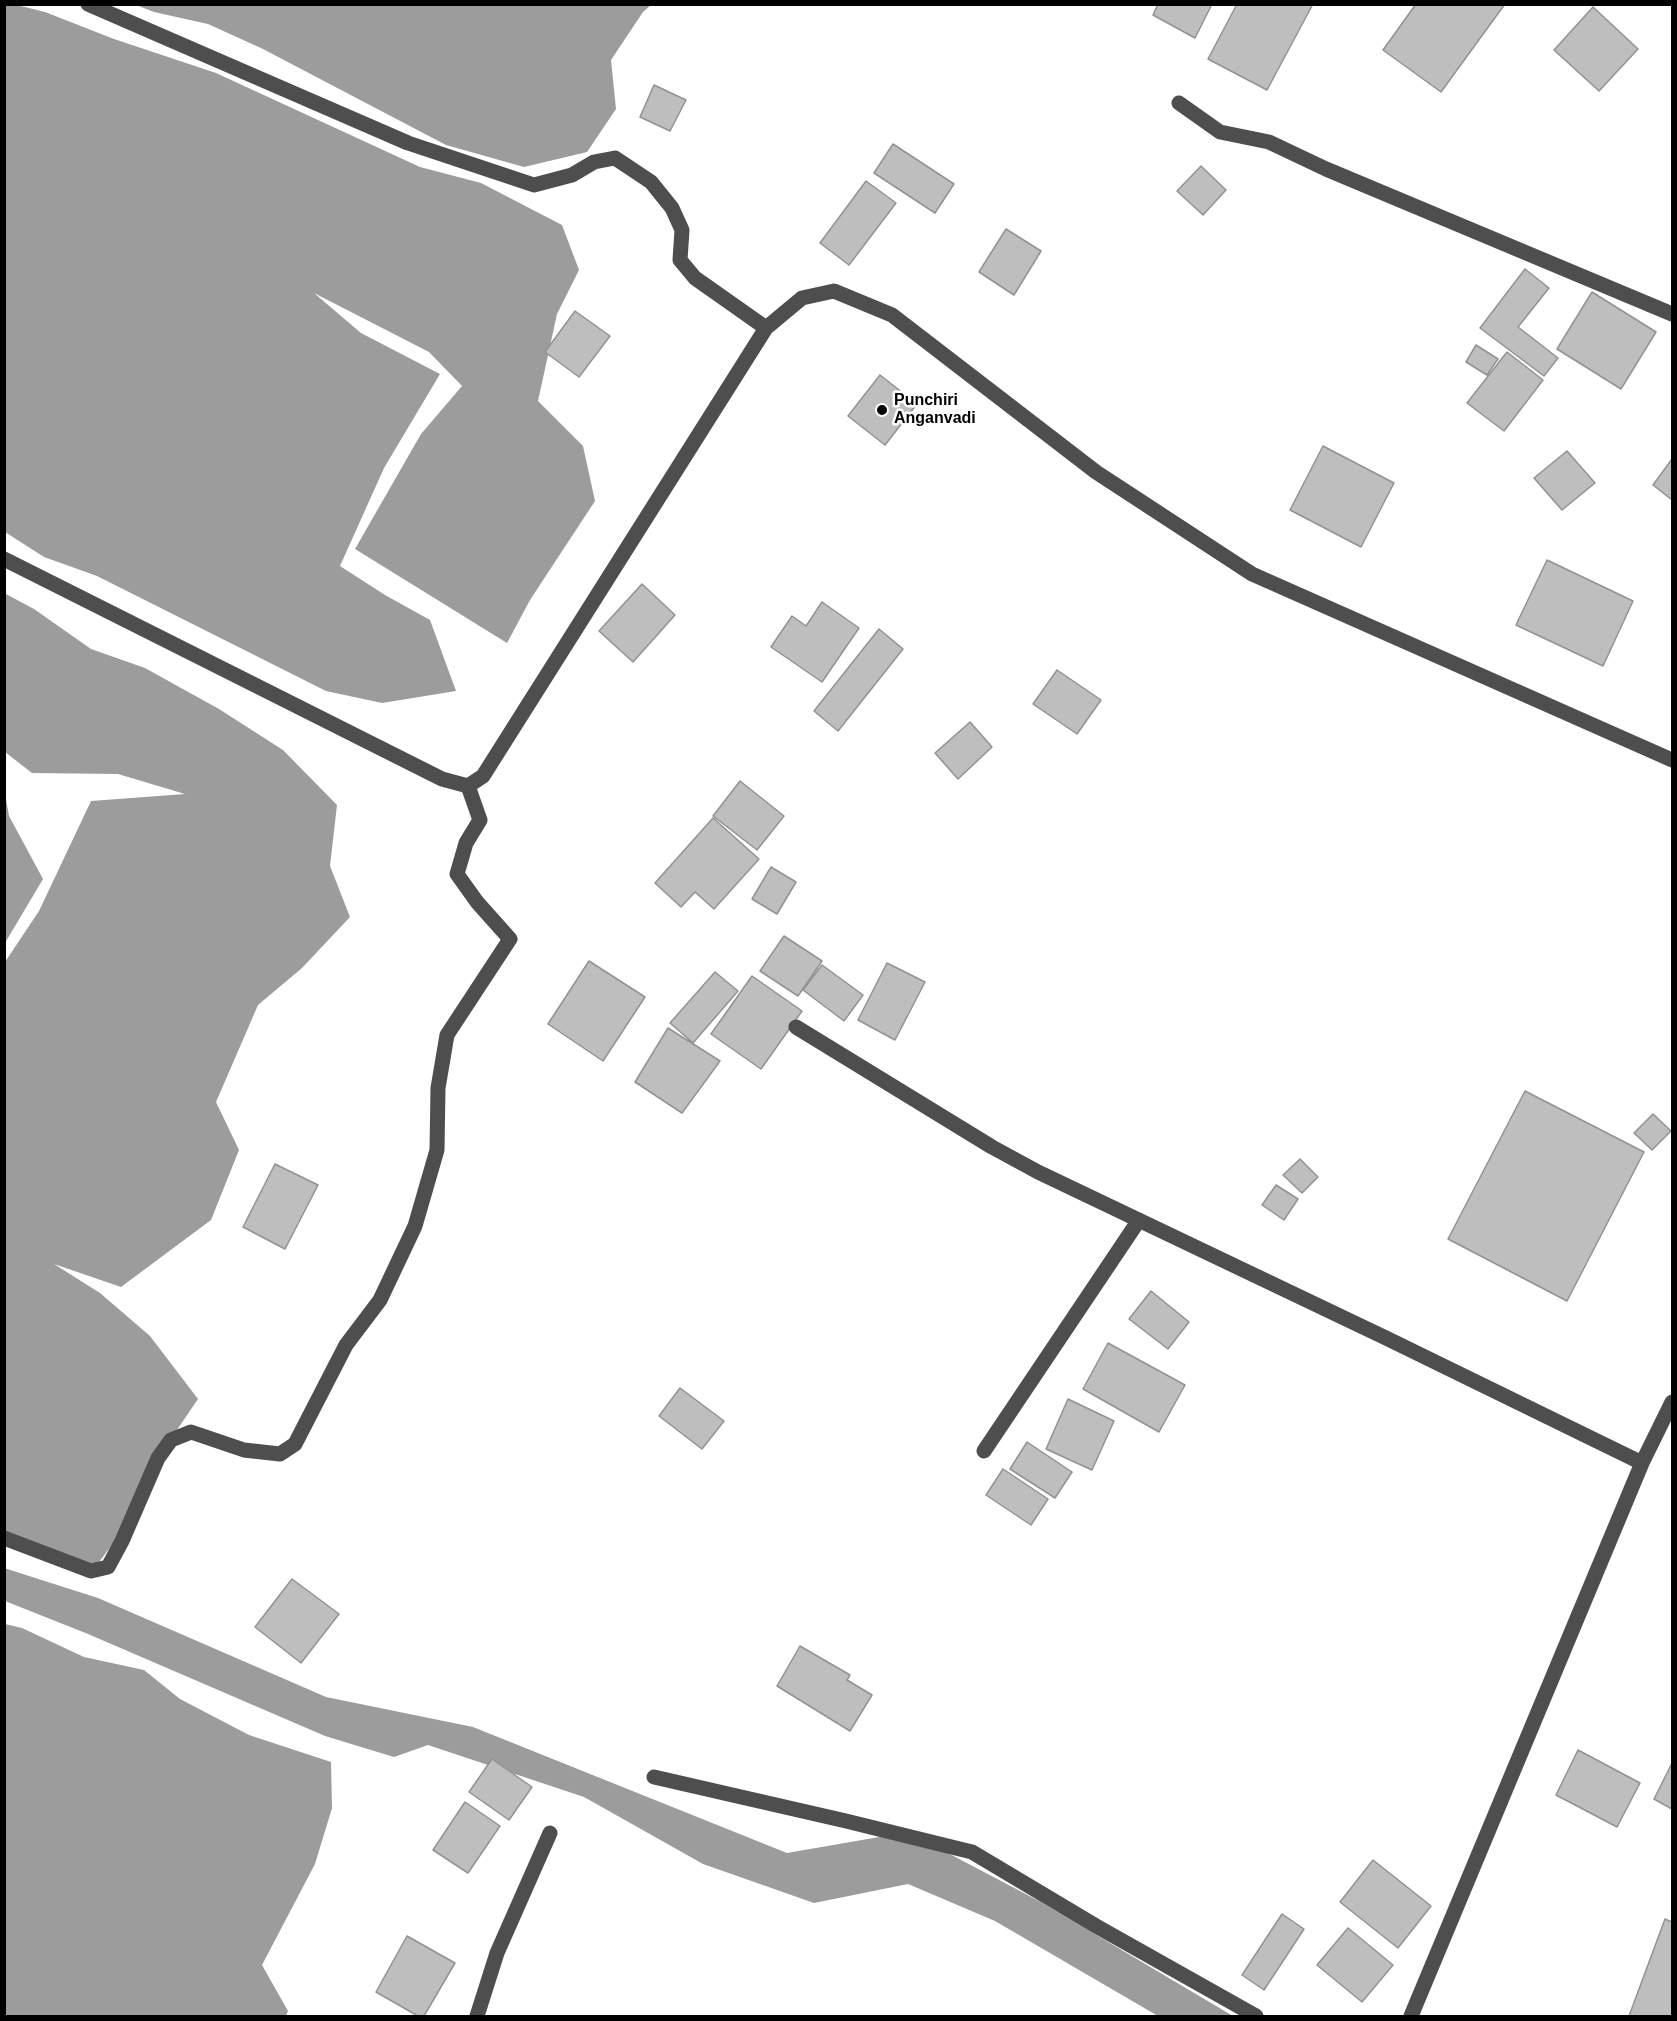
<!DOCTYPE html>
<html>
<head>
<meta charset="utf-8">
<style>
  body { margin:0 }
  #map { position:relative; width:1677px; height:2021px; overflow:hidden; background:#fff; font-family:Helvetica,sans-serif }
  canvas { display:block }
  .frame { position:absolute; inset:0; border:6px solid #000; pointer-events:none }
</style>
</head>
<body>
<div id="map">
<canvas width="1677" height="2021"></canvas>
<div class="frame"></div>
</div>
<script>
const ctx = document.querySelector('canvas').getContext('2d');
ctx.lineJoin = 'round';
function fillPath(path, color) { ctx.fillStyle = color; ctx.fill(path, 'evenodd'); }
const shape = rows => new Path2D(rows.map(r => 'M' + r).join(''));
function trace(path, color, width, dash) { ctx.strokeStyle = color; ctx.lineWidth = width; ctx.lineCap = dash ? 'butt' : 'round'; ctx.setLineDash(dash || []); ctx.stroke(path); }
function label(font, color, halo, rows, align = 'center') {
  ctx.font = font + ' Helvetica,sans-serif'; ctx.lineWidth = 5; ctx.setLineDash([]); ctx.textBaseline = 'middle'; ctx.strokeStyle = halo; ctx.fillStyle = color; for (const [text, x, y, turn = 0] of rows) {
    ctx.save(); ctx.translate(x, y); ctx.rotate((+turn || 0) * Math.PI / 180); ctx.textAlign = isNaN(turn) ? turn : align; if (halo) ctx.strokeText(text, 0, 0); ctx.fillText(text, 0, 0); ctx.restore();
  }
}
fillPath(shape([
  [4,5,17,5,45,12,114,39,216,73,420,167,481,183,562,225,579,270,557,314,538,401,583,446,595,501,530,600,507,643,355,549,421,434,462,386,429,352,314,293,361,333,440,374,384,468,340,566,385,595,430,620,456,691,382,703,326,691,97,576,44,557,5,532],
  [136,5,651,5,643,12,611,60,616,109,587,152,524,167,446,145,263,49,208,24,154,12],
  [4,593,34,609,91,649,145,668,219,709,283,750,337,805,330,866,350,917,302,968,258,1005,216,1102,239,1150,211,1220,121,1287,54,1264,100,1293,150,1336,198,1399,164,1449,136,1513,96,1566,5,1541,5,962,39,911,91,801,185,794,118,774,32,773,5,752],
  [4,788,9,816,43,879,5,943],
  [4,1568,98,1598,326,1697,473,1727,787,1853,908,1832,1039,1901,1233,2016,1158,2016,995,1921,908,1884,814,1903,703,1864,584,1797,428,1745,394,1757,325,1736,88,1634,5,1601],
  [5,1624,22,1628,84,1657,144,1670,180,1699,249,1735,331,1762,332,1808,315,1864,262,1965,288,2011,286,2016,5,2016]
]), '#9c9c9c');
const building = shape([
  [1158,4,1212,4,1195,38,1153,15,1158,4],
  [1237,4,1313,4,1267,90,1208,59,1237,4],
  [1416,4,1505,4,1441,92,1383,50,1416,4],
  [1593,7,1638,49,1599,91,1554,50,1593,7],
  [654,85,686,100,670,131,640,117,654,85],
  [893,144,954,184,935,213,874,173,893,144],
  [1201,166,1226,190,1203,215,1177,191,1201,166],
  [866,181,896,203,849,265,820,243,866,181],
  [1006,229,1041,251,1014,295,979,272,1006,229],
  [1525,269,1549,288,1518,327,1558,358,1544,376,1480,328,1525,269],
  [1592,292,1656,332,1621,389,1557,349,1592,292],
  [575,311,610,336,579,377,545,352,575,311],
  [1476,345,1498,359,1487,375,1466,362,1476,345],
  [1507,352,1543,380,1504,431,1467,403,1507,352],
  [880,375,917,404,885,445,848,416,880,375],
  [1323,446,1394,483,1361,547,1290,510,1323,446],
  [1567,451,1595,483,1562,510,1534,478,1567,451],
  [1672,459,1672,500,1653,485,1672,459],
  [1547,560,1633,601,1603,666,1516,625,1547,560],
  [642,584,675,615,633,662,599,631,642,584],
  [822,602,859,628,822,682,771,647,792,616,806,626,822,602],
  [879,629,903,649,838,731,814,711,879,629],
  [1057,670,1101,700,1077,734,1033,704,1057,670],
  [970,722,992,747,958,779,935,753,970,722],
  [740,781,784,816,757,850,713,816,740,781],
  [713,818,759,859,714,909,695,892,681,907,655,883,713,818],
  [771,867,796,882,777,914,752,899,771,867],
  [784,936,822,961,798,996,760,971,784,936],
  [589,961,645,997,603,1061,548,1024,589,961],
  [887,963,925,982,895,1040,858,1020,887,963],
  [822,965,863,995,844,1021,803,990,822,965],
  [715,972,738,991,693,1043,670,1023,715,972],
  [752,976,802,1011,761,1069,711,1034,752,976],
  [668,1028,720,1061,682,1113,635,1082,668,1028],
  [1525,1091,1644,1152,1567,1301,1448,1239,1525,1091],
  [1653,1114,1671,1131,1652,1150,1634,1133,1653,1114],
  [1300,1159,1318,1177,1302,1193,1283,1175,1300,1159],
  [275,1164,318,1185,285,1249,243,1227,275,1164],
  [1276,1185,1298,1199,1284,1220,1262,1205,1276,1185],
  [1151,1291,1189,1322,1168,1349,1129,1319,1151,1291],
  [1108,1343,1185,1385,1159,1432,1083,1389,1108,1343],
  [680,1388,724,1421,702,1449,659,1416,680,1388],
  [1068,1399,1114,1421,1092,1470,1046,1449,1068,1399],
  [1027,1442,1072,1472,1055,1498,1010,1469,1027,1442],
  [1003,1469,1048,1499,1031,1525,986,1495,1003,1469],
  [292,1579,339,1614,301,1663,255,1627,292,1579],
  [800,1646,850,1675,847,1680,872,1695,850,1731,777,1686,800,1646],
  [1578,1750,1640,1783,1617,1827,1556,1795,1578,1750],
  [492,1759,532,1787,509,1820,469,1792,492,1759],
  [1672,1763,1672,1809,1654,1799,1672,1763],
  [465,1802,500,1826,468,1873,433,1850,465,1802],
  [1373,1860,1431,1906,1398,1948,1340,1902,1373,1860],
  [1282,1914,1304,1929,1264,1990,1242,1975,1282,1914],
  [1665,1919,1672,1922,1672,2016,1629,2016,1665,1919],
  [1348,1928,1393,1965,1362,2002,1317,1965,1348,1928],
  [407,1936,455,1963,424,2016,418,2016,376,1992,407,1936]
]);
fillPath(building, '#bebebe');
trace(building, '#929292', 1.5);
trace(shape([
  [88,4,408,143,534,185,572,175,594,162,615,158,651,182,672,208,682,230,680,260,695,278,766,328],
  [1179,103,1220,132,1269,142,1326,169,1672,314],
  [4,559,442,779,468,786,483,776,766,328,802,298,834,291,892,315,1096,472,1252,574,1672,760],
  [796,1027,992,1147,1038,1172,1386,1338,1642,1463],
  [984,1451,1139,1220],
  [4,1538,91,1571,108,1567,122,1541,158,1458,171,1440,191,1432,244,1450,280,1454,295,1444,346,1345,380,1300,415,1226,437,1150,438,1088,447,1035,510,939,477,902,457,874,466,843,480,820,468,786],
  [654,1777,846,1821,972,1852,1096,1926,1256,2016],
  [477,2016,497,1953,550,1833],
  [1411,2016,1642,1463,1672,1402]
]), '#4e4e4e', 15);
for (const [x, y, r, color] of [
  [882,410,6,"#000"]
]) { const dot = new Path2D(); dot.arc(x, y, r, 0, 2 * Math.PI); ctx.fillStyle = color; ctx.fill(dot); trace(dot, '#fff', 2); }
label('bold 16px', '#000', '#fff', [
  ["Punchiri",894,401],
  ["Anganvadi",894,419]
], 'left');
</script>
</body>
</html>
